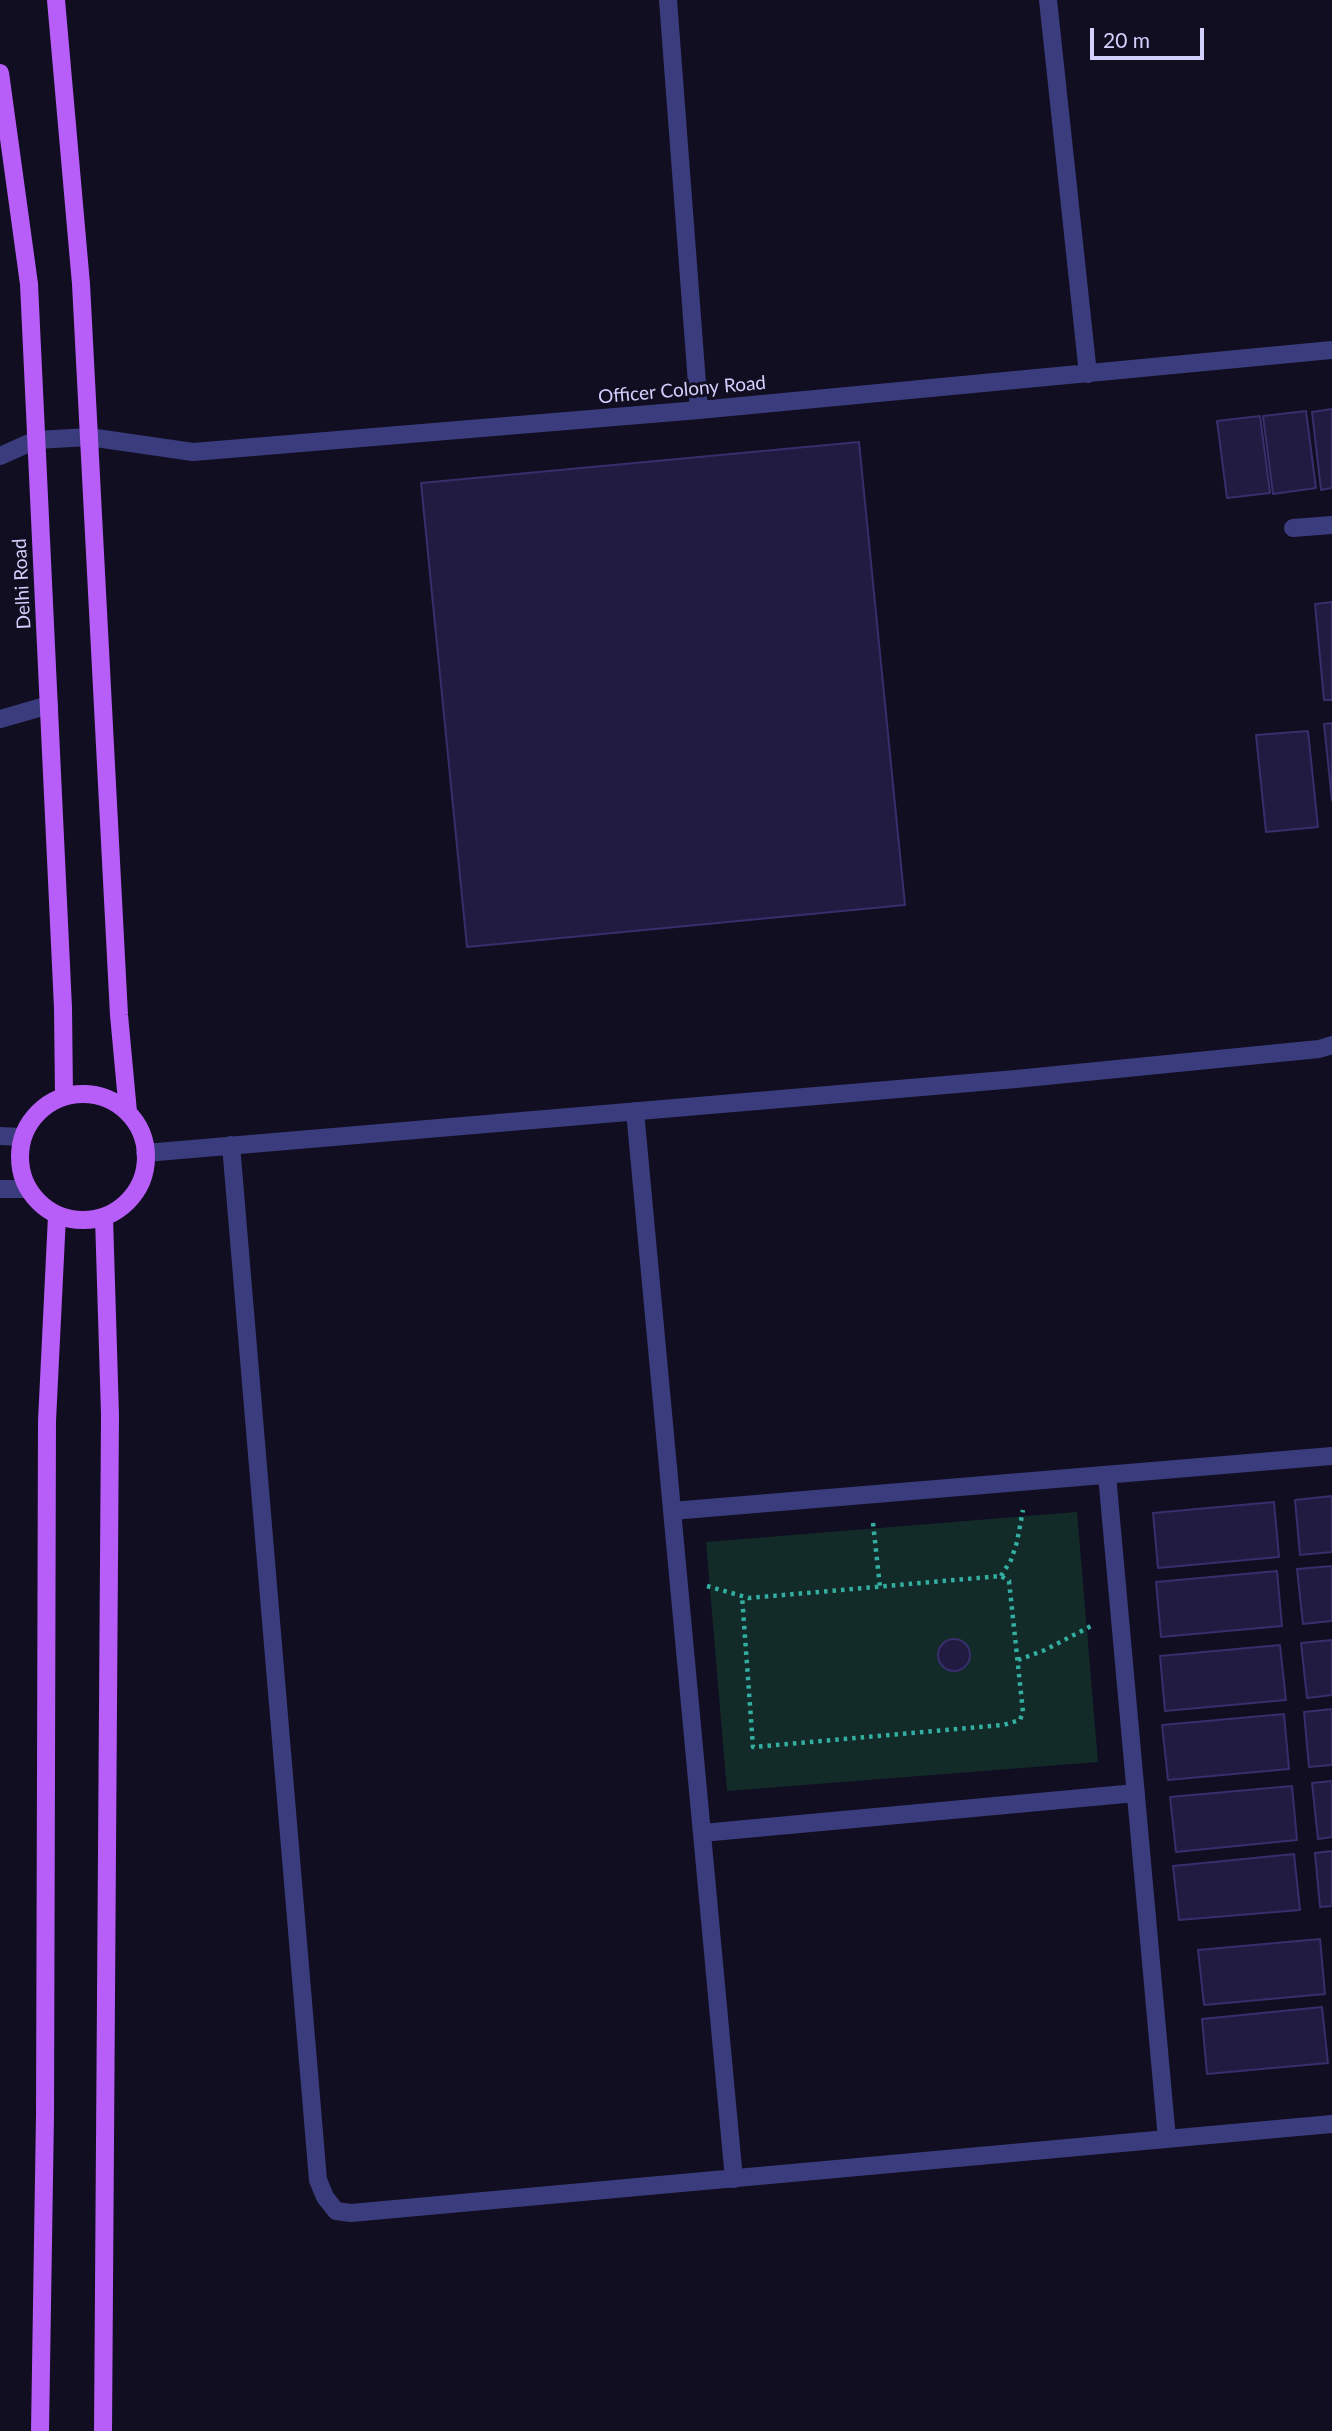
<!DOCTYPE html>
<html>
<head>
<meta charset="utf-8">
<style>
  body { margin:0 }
  #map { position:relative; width:1332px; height:2431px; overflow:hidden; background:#110e21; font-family:Lato,sans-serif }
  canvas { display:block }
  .scale { position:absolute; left:1090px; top:28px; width:114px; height:32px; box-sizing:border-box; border:4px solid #d4d0fd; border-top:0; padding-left:9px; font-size:21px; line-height:24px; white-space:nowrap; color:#d4d0fd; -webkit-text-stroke:5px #110e21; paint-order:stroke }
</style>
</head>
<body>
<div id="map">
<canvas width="1332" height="2431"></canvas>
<div class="scale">20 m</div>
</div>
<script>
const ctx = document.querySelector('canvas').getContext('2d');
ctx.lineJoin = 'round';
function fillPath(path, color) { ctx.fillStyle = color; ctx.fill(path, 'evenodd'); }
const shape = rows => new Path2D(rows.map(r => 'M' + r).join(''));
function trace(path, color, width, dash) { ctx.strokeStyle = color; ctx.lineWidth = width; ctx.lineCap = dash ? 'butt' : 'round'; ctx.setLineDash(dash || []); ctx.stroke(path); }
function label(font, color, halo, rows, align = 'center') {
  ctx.font = font + ' Lato,sans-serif'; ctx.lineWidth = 6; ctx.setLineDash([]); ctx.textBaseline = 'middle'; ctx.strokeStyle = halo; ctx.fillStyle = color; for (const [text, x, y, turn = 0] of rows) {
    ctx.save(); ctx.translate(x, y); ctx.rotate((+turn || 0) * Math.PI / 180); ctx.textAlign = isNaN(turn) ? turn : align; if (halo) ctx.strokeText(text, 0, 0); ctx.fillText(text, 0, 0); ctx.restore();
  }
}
fillPath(shape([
  [1077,1512,1098,1762,727,1791,706,1542]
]), '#122b29');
const building = shape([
  [1332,409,1332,488,1321,490,1312,412,1332,409],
  [1306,411,1316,488,1273,494,1263,416,1306,411],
  [1260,416,1270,493,1227,498,1217,421,1260,416],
  [859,442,905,905,467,947,421,483,859,442],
  [1332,602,1332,700,1324,700,1315,604,1332,602],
  [1332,723,1332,801,1324,724,1332,723],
  [1308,731,1318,827,1266,832,1256,735,1308,731],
  [1332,1496,1332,1552,1300,1555,1295,1500,1332,1496],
  [1274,1502,1279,1557,1158,1568,1153,1513,1274,1502],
  [1332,1566,1332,1621,1303,1624,1297,1569,1332,1566],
  [1277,1571,1282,1626,1161,1637,1156,1582,1277,1571],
  '938 1655a16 16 0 1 1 32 0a16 16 0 1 1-32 0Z',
  [1332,1640,1332,1695,1307,1698,1301,1643,1332,1640],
  [1280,1645,1286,1700,1165,1711,1160,1656,1280,1645],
  [1332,1709,1332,1765,1309,1767,1304,1712,1332,1709],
  [1284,1714,1289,1769,1168,1780,1162,1725,1284,1714],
  [1332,1781,1332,1837,1318,1839,1312,1783,1332,1781],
  [1292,1786,1297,1840,1176,1852,1170,1797,1292,1786],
  [1332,1851,1332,1906,1320,1907,1315,1853,1332,1851],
  [1294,1854,1300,1910,1179,1920,1173,1866,1294,1854],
  [1320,1939,1325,1994,1204,2005,1198,1950,1320,1939],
  [1322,2007,1328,2063,1207,2074,1202,2019,1322,2007]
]);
fillPath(building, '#211b41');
trace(building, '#382e6c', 2);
trace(shape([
  [873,1523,880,1587],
  [1001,1576,1011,1560,1017,1542,1023,1510],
  [707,1586,749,1598,1001,1576,1009,1581,1023,1712,1020,1720,1003,1725,753,1747,742,1596],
  [1018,1660,1045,1650,1093,1625]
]), '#34aea1', 4.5, [3.5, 5]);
trace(shape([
  [668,0,699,410],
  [1048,0,1088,374],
  [0,456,36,440,89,437,193,452,699,410,1332,350],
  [1293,528,1332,525],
  [0,719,49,705],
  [635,1111,734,2179],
  [0,1136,22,1137],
  [231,1145,318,2180,325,2197,336,2211,351,2213,1332,2124],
  [145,1153,1016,1079,1319,1049,1332,1045],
  [0,1189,28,1189],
  [1107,1475,1167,2139],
  [672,1511,1332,1456],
  [702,1833,1136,1793]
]), '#3b3c7e', 18);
trace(shape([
  [56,0,81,284,119,1015,128,1112],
  [0,73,29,284,63,1008,64,1095],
  '20 1157a63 63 0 1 1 126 0a63 63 0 1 1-126 0Z',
  [40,2431,45,2115,47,1421,57,1216],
  [103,2431,110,1415,104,1217]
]), '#b75df8', 18);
label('19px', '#d4d0fd', '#110e21', [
  ["Officer Colony Road",682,390,-5],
  ["Delhi Road",22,584,-93]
]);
</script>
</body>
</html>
